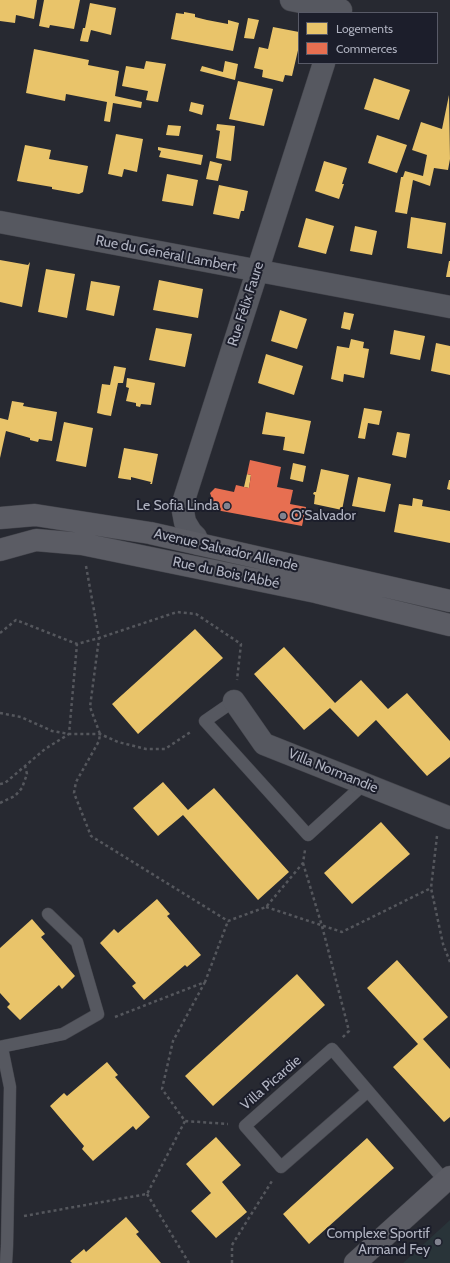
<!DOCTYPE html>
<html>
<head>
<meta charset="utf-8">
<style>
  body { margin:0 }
  #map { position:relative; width:450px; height:1263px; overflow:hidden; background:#272931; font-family:Cabin,sans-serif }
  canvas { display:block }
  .legend { position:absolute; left:298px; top:12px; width:140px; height:52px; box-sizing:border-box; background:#1c1e2b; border:1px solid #585a67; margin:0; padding:5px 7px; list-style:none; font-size:12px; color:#b1b4c2 }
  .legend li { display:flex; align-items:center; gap:8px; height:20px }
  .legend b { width:20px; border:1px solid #585a67 }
</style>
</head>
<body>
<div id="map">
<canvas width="450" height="1263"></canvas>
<ul class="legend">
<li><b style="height:11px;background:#e9c46a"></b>Logements</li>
<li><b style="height:11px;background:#e76f51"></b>Commerces</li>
</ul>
</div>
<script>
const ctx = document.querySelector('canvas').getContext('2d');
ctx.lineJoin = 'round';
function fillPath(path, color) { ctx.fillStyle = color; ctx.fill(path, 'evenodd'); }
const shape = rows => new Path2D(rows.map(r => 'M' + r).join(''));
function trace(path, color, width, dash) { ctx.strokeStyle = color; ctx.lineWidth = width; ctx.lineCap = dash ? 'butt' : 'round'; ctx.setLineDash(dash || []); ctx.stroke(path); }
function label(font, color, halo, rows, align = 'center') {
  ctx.font = font + ' Cabin,sans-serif'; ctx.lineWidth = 4; ctx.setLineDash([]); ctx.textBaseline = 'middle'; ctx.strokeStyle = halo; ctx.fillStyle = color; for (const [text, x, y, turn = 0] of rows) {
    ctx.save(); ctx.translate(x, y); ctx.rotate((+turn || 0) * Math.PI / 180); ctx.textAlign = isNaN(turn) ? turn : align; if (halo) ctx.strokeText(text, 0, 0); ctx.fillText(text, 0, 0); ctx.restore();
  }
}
fillPath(shape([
  [450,1220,450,1263,403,1263]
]), '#293439');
fillPath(shape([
  [0,0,37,0,34,19,16,15,15,23,0,21],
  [44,0,80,0,74,29,50,25,49,28,39,26],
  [90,3,116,8,111,35,91,30,88,42,80,41,83,28,85,28],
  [184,12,195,14,195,17,207,20,228,24,228,20,239,23,233,51,171,39,176,13,184,14],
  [248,18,259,20,254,39,244,38],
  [273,27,299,32,299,46,292,76,285,75,283,82,262,77,263,70,254,68,259,47,268,49],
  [34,49,89,60,88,65,119,71,115,96,142,102,141,108,113,103,110,122,104,121,107,102,66,94,65,101,26,93],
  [146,61,166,64,158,102,146,100,148,91,122,86,126,66,144,69],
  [225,61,238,64,235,80,200,71,202,66,223,72],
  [374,78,410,90,399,120,364,109],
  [238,81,273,89,264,126,229,119],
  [449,95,450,159,448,170,434,168,430,186,413,180,407,214,395,212,401,177,403,177,405,171,423,176,427,155,412,150,421,122,442,129],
  [191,102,204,105,202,115,189,111],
  [217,124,235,126,231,161,216,158,220,131,216,130],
  [168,125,181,126,179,136,166,135],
  [116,134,143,139,137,172,124,169,122,177,108,174],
  [377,135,407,145,397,173,368,163],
  [25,145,51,150,49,159,88,166,83,192,79,194,52,189,52,187,17,181],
  [158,147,203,155,201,165,159,157,161,151,158,150],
  [210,161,222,164,218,181,206,179],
  [324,161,347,168,342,184,344,184,339,199,315,191],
  [167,174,198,180,193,206,162,201],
  [219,185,248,191,244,211,241,211,239,219,213,214],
  [411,217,446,223,442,254,407,248],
  [306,218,334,226,326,254,298,247],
  [355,226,377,231,372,255,350,251],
  [0,260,28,265,30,262,22,307,0,302],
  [449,261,450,261,450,277,446,277],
  [46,269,75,274,67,318,38,312],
  [159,280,203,289,198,318,153,310],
  [91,281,120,286,114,316,86,310],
  [280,310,307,319,297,349,271,341],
  [344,312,354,314,350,330,341,328],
  [156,328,192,334,185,367,149,360],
  [394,330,425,336,420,360,390,354],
  [351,339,364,342,363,348,369,349,364,378,344,374,343,382,331,379,337,346,349,348],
  [436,343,450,346,450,375,431,371],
  [266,354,303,366,294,395,258,383],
  [114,366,126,368,123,383,118,383,111,416,105,415,97,413,102,384,110,385],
  [127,378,155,383,151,405,141,404,140,407,136,406,136,403,126,401,129,388,126,387],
  [12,401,24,403,23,406,57,412,52,441,39,439,38,442,30,440,30,438,6,431,0,458,0,418,8,420],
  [364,408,382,411,379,425,368,423,365,439,358,438],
  [266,412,311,421,304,454,283,450,285,437,262,434],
  [64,422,93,428,86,467,56,461],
  [397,432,410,434,406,458,392,455],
  [124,448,158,454,152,484,150,484,151,482,131,477,131,480,118,478],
  [293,463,306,466,303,482,290,479],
  [321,469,349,475,342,510,314,504,315,495,313,494,314,492,316,492],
  [247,474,251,475,249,488,244,487],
  [358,477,391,484,385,512,352,506],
  [449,480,450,480,450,490,447,489],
  [413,498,423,500,422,506,450,511,450,543,394,532,399,504,412,506],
  [195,629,223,658,138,734,112,704],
  [284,647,335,703,361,680,388,709,407,693,450,741,450,757,427,776,376,720,358,737,330,708,304,730,254,674],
  [163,782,188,810,214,788,289,872,258,900,183,815,158,836,133,808],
  [381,822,410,854,352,904,324,873],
  [157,899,170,914,167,916,201,955,187,967,185,965,144,1000,132,986,136,983,100,943,114,929,118,933],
  [32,919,45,934,41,937,75,976,62,989,59,985,20,1020,7,1007,10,1004,0,993,0,948],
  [397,960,448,1017,423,1039,450,1069,450,1117,444,1122,393,1067,418,1044,367,988],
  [297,974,325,1005,213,1106,185,1076],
  [107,1062,118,1075,115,1077,150,1117,136,1130,133,1126,93,1161,82,1149,84,1146,50,1106,64,1093,67,1096],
  [216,1137,241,1165,222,1182,247,1212,216,1238,191,1211,211,1193,186,1164],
  [367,1138,394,1168,309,1244,283,1214],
  [126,1217,139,1232,136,1234,161,1263,72,1263,70,1261,84,1249,86,1252]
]), '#e9c46a');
fillPath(shape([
  [250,460,281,467,277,487,293,490,290,504,306,507,302,526,216,510,210,493,215,488,234,492,236,485,249,488,251,475,247,474]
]), '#e76f51');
const service = shape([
  [234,701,205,721,308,835,364,784],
  [0,1047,63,1034,98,1014,77,942,48,914],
  [2,1048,10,1087,7,1246,6,1263],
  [368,1091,281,1167,245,1126,332,1049,368,1091,445,1181]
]);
const minor = shape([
  [291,0,341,10],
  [0,222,450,307],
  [198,544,196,537,191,532,185,522,182,506,324,63],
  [234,701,264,744,450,818]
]);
const secondary = shape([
  [0,518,35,515,150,533,450,601],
  [0,550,36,540,82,544,316,592,450,625],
  [355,1263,450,1177]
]);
trace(service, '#43444b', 13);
trace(minor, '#43444b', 23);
trace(secondary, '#43444b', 23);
trace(shape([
  [86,566,99,638,90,707,100,734,99,741,76,782,74,793,91,836,228,921,266,907,303,863,305,850],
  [0,633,16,620,77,644,99,638,177,612,196,614,241,644,237,680],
  [0,713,21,717,52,731,69,734,100,734,118,742,146,749,165,749,192,731],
  [0,784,5,783,45,749,69,734,77,644],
  [0,803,15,796,22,788,27,774,25,766],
  [437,836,431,888,443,944,450,962],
  [303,863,322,926,349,1031,342,1038],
  [266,907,342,932,431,888],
  [205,982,173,1041,162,1089,185,1121,228,1124],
  [115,1017,205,982,228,921],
  [147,1194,189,1263],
  [24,1216,147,1194,185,1121],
  [232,1263,232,1245,272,1181]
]), '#55575d', 2.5, [3, 3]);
trace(service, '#565860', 12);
trace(minor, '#565860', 22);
trace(secondary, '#5b5c64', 22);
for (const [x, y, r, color] of [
  [227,506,4,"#81838f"],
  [283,516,4,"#81838f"],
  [438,1242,4,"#81838f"]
]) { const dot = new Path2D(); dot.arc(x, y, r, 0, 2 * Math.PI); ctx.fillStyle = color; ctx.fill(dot); trace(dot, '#1c1e2b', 1.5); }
label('14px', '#b1b4c2', '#1c1e2b', [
  ["Rue du Général Lambert",166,254,11],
  ["Rue Félix Faure",246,304,-72],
  ["Avenue Salvador Allende",226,550,13],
  ["Rue du Bois l'Abbé",226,573,12],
  ["Villa Normandie",333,771,22],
  ["Villa Picardie",271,1083,-41]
]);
label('14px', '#b1b4c2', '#1c1e2b', [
  ["Le Sofia Linda",219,506],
  ["O’Salvador",291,516,"left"],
  ["Complexe Sportif",430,1234],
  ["Armand Fey",430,1250]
], 'right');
</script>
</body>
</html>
